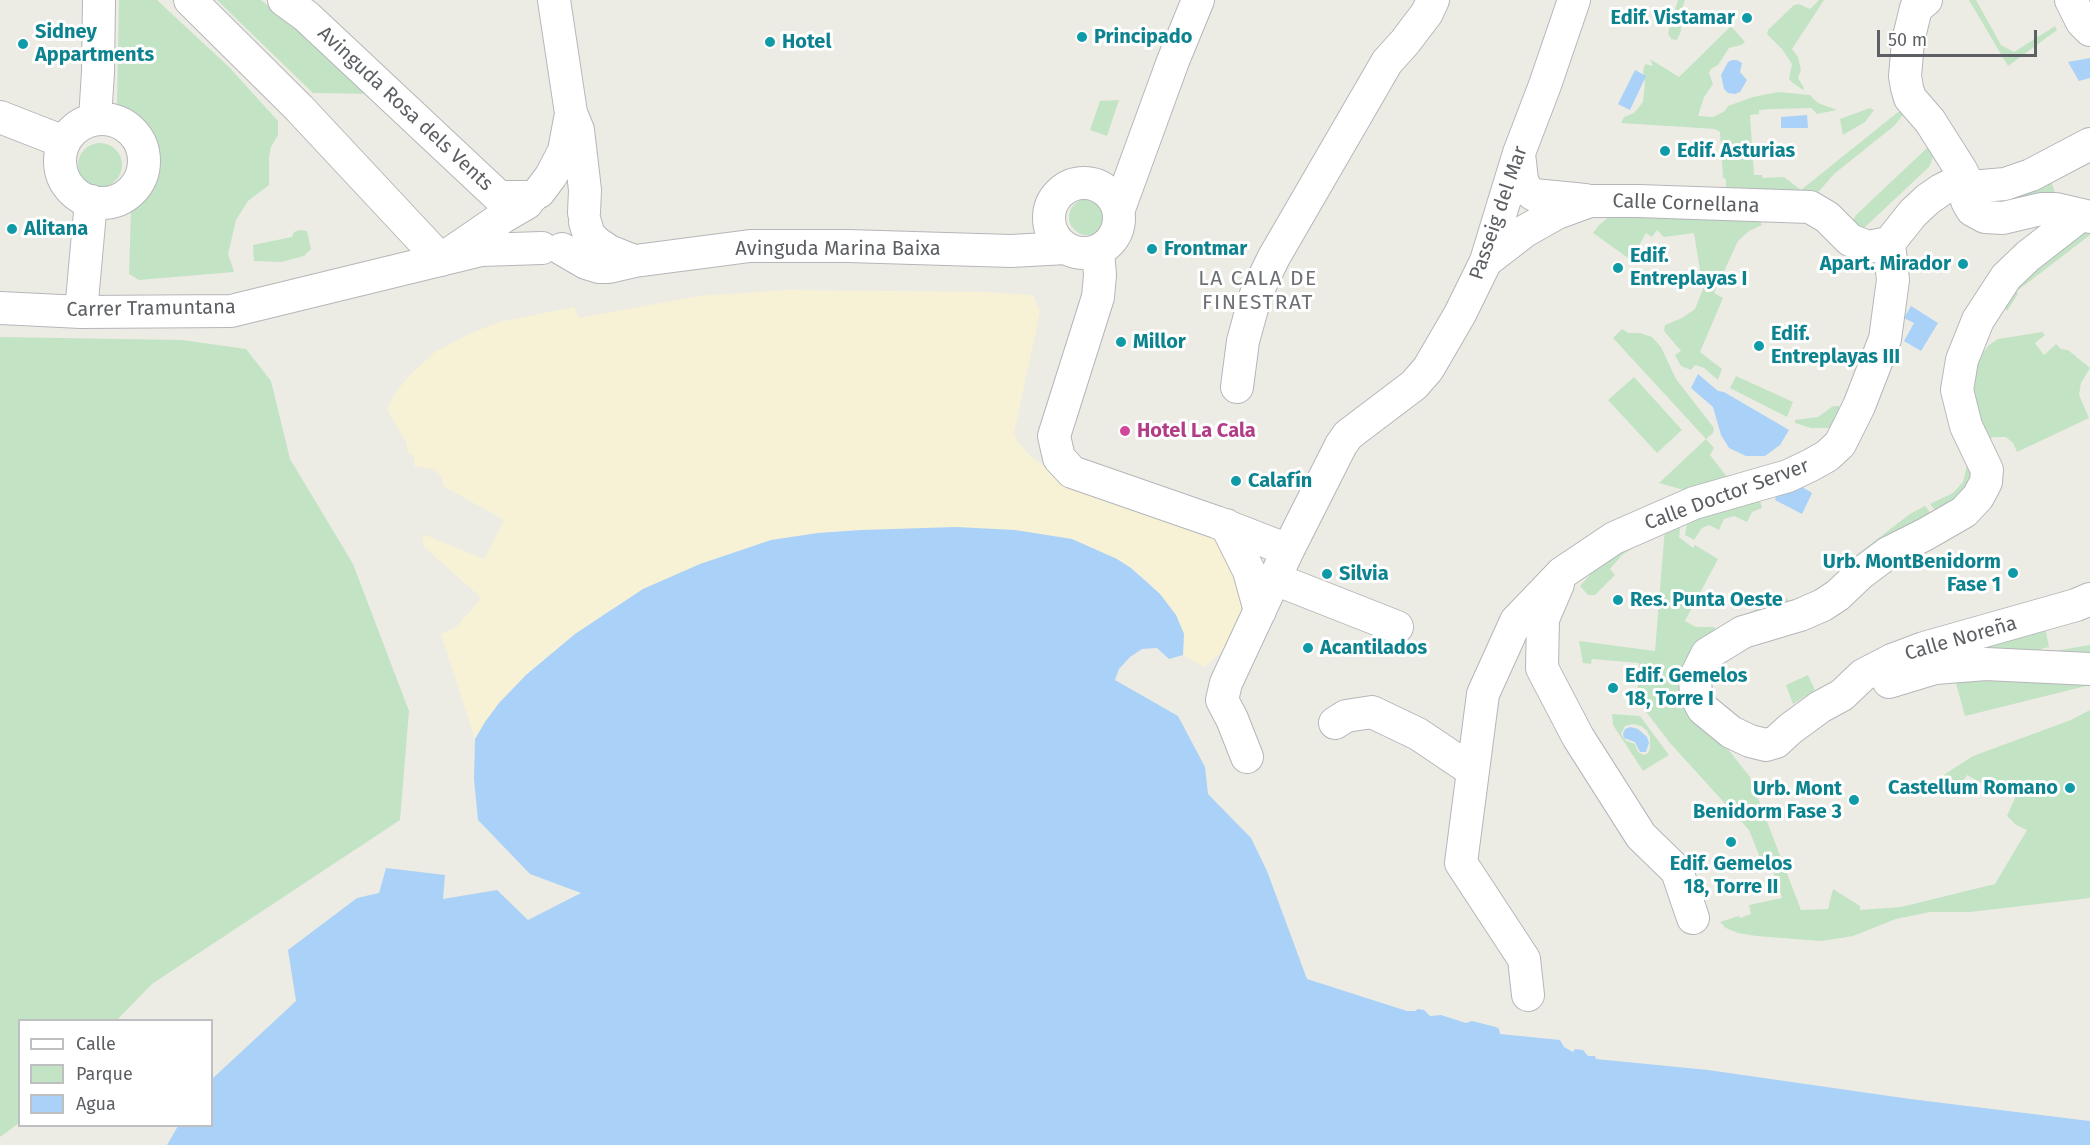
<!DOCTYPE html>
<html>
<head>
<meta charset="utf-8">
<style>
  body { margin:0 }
  #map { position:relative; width:2090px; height:1145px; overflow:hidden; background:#edece4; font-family:"Fira Sans",sans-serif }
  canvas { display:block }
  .legend { position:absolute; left:18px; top:1019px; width:195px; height:108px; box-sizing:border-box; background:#fff; border:2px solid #bebfc1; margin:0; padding:8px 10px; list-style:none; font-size:18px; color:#5c5f63 }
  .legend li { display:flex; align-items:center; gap:12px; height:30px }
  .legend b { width:30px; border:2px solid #bebfc1 }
  .scale { position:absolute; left:1877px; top:30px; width:160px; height:27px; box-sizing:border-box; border:3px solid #5c5f63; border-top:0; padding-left:8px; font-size:18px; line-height:21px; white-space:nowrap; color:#5c5f63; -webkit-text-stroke:4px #fff; paint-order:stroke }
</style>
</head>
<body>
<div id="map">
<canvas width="2090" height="1145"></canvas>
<ul class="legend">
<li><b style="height:8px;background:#fff"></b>Calle</li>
<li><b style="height:16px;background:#c3e3c5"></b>Parque</li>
<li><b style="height:16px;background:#aad1f7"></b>Agua</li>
</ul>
<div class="scale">50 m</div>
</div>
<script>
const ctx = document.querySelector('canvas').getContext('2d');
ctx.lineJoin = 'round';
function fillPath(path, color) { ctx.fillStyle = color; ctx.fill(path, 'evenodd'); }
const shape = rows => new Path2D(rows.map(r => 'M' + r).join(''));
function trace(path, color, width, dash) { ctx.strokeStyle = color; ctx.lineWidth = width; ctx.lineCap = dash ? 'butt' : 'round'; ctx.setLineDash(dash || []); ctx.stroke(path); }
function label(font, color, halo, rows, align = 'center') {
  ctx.font = font + ' "Fira Sans",sans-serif'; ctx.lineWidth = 6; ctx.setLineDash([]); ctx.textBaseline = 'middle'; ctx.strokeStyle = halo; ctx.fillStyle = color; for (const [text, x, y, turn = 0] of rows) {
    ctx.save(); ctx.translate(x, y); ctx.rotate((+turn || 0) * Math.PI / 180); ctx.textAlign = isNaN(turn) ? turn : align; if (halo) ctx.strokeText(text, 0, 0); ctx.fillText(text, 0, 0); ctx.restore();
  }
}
fillPath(shape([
  [119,0,157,0,230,68,278,121,278,135,271,147,269,158,269,185,248,201,236,220,228,254,234,272,139,280,129,274,131,211,150,189,154,154,147,134,117,104],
  [217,0,261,0,379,94,313,93],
  [1678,0,1685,0,1680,15,1681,31,1677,40,1671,39,1668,33],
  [1819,0,1824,0,1792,49,1798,57,1801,70,1798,78,1804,88,1803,90,1793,83,1789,79,1792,64,1782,49,1767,34,1768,30,1794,5,1799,4,1810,9],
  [1969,0,1976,0,2001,45,2014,52,2055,26,2057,30,2008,66],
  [1731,26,1745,42,1741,45,1729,48,1718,65,1711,69,1709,73,1713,84,1704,97,1698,116,1713,117,1725,111,1728,106,1753,97,1778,92,1810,95,1818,103,1837,110,1817,114,1811,108,1772,109,1759,110,1759,114,1750,115,1754,175,1762,175,1763,178,1784,177,1801,190,1898,112,1906,111,1894,126,1834,174,1814,197,1726,196,1726,179,1723,178,1720,132,1715,129,1621,123,1624,117,1634,113,1643,102,1645,83,1643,71,1645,64,1653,66,1650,59,1679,77],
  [1119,100,1107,136,1090,130,1100,101],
  [1870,108,1874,110,1865,122,1843,135,1840,119],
  '78 165a22 22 0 1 1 44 0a22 22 0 1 1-44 0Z',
  [1928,147,1935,152,1929,167,1864,228,1860,228,1855,225,1853,220,1856,215],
  [2051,181,2055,193,2046,202,2020,208,2007,196],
  '1069 217a18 18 0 1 1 36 0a18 18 0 1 1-36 0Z',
  [1611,215,1760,221,1762,225,1749,231,1738,241,1714,293,1723,298,1700,352,1722,369,1718,380,1704,368,1695,365,1691,370,1681,366,1675,355,1681,351,1664,331,1665,325,1682,318,1695,309,1703,289,1694,233,1664,237,1657,230,1652,237,1646,233,1631,260,1593,233,1599,225],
  [2090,227,2090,235,2017,291,2018,294,2007,311,2000,301,2010,287],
  [300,230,307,231,311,249,304,256,281,262,254,261,253,245,292,237,294,232],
  [1622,329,1628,333,1640,333,1652,337,1661,347,1676,379,1714,428,1713,433,1706,439,1714,448,1710,455,1731,482,1691,492,1659,483,1706,439,1613,338],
  [2042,332,2045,335,2035,343,2044,355,2056,344,2061,349,2068,350,2090,368,2081,383,2079,395,2089,418,2017,452,2013,443,2006,437,1994,437,1984,441,1969,408,1974,364,1989,345,1998,339],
  [0,337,182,340,246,349,271,381,290,459,353,564,409,711,400,820,152,984,117,1020,20,1020,19,1123,0,1137],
  [1736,376,1793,402,1787,417,1730,388],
  [1634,377,1682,430,1657,453,1608,400],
  [1947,405,1973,469,1969,487,1938,514,1930,504,1953,493,1963,482,1967,465,1960,444,1950,428],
  [1833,406,1839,406,1841,412,1837,422,1830,428,1811,428,1795,423,1795,420,1818,417],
  [1757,490,1762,508,1752,512,1747,522,1734,516,1724,519,1719,530,1709,525,1702,528,1694,540,1685,535,1689,512],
  [1925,506,1933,516,1821,589,1859,553,1910,514],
  [1682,515,1679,537,1693,548,1695,545,1718,559,1685,621,1696,627,1714,627,1717,634,1697,649,1719,738,1750,777,1801,910,1828,909,1833,889,1860,906,1860,910,1901,907,1995,884,2027,830,2016,825,2007,816,2018,791,1999,780,1992,789,1967,775,1958,790,1953,787,1947,798,1942,782,1945,774,1973,756,2071,720,2090,710,2090,898,1970,912,1930,912,1896,919,1853,936,1821,941,1756,936,1738,933,1726,928,1720,922,1739,916,1740,918,1751,914,1749,905,1782,898,1772,868,1761,860,1749,830,1670,743,1637,700,1639,663,1592,659,1591,664,1583,663,1579,641,1655,651,1665,528,1622,555,1610,569,1615,575,1595,595,1588,595,1580,586,1595,569,1619,549],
  [1806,595,1809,601,1744,615,1759,608,1787,598,1788,601],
  [2044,622,2049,647,2041,649,2042,657,1911,661],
  [2090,645,2090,659,2048,652],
  [2090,674,2090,685,1965,716,1955,680],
  [1808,675,1815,690,1793,704,1786,685],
  [1612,714,1640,716,1669,755,1643,771,1613,725],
  [1633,724,1641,726,1647,731,1650,737,1650,748,1648,753,1644,755,1638,752,1635,744,1626,741,1621,734,1625,726]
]), '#c3e3c5');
fillPath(shape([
  [786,290,986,292,1033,295,1040,312,1014,433,1017,441,1031,457,1056,474,1221,531,1244,600,1243,620,1237,639,1204,667,1183,655,1184,634,1176,615,1160,594,1146,580,1117,559,861,530,818,533,771,540,610,610,575,634,526,675,499,703,475,739,441,634,456,627,481,599,476,593,423,546,423,534,484,559,504,520,443,486,442,476,432,469,414,466,414,456,408,452,406,442,387,409,392,398,406,379,435,352,471,333,500,322,574,307,579,318,699,296]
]), '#f7f1d6');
fillPath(shape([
  [2090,58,2090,78,2079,81,2068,62],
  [1732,60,1737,60,1742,63,1740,72,1747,80,1740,92,1735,94,1728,93,1724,89,1721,75,1728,62],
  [1635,70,1646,76,1630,110,1618,104],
  [1807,115,1808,128,1781,128,1781,117],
  [1911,306,1938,323,1921,351,1904,341,1914,323,1904,318],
  [1698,374,1718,391,1724,392,1789,430,1780,445,1765,456,1746,456,1729,448,1721,435,1713,407,1691,388],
  [1802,487,1812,493,1802,514,1775,500,1776,497],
  [956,527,1015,530,1072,539,1117,559,1131,568,1160,594,1176,615,1184,634,1183,655,1169,659,1157,648,1142,649,1130,657,1119,669,1115,680,1178,716,1205,767,1208,794,1251,838,1267,871,1307,979,1407,1011,1415,1011,1418,1009,1424,1010,1430,1016,1441,1015,1466,1023,1472,1021,1496,1027,1499,1029,1500,1034,1560,1040,1564,1047,1573,1052,1575,1049,1583,1050,1588,1056,1595,1056,1596,1059,1708,1070,1910,1099,2090,1121,2090,1145,167,1145,178,1126,212,1126,212,1079,296,1001,288,950,357,898,379,893,386,868,445,875,443,899,497,890,528,920,581,893,530,874,478,820,474,779,475,739,485,722,499,703,526,675,575,634,643,589,700,564,771,540,818,533,861,530],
  [1630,727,1638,729,1647,737,1649,743,1646,752,1640,752,1635,742,1624,738,1623,734,1625,729]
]), '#aad1f7');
const minor = shape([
  [190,0,299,108,441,260],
  [284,0,306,16,499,197,532,197],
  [554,0,571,113,578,130,585,190,584,213],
  [1926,0,1916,8,1908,41,1905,76,1907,88,1910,98,1930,121,1961,170,1965,178,1967,201,1972,210,1985,217,2003,218,2041,209,2056,209,2090,217],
  [2071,0,2082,22,2090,30],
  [0,117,64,142],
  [95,119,98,72,99,0],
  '60 161a42 42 0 1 1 84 0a42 42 0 1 1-84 0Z',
  [1519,154,1522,180,1526,189,1534,195,1585,200],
  '1049 218a35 35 0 1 1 70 0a35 35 0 1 1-70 0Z',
  [1967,191,1982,186,2005,184,2031,175,2090,144],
  [539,192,551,176,564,151,570,119],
  [1119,209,1173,61,1198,0],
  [2081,215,2028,256,2006,277,1978,320,1962,360,1957,390,1966,426,1987,470,1986,482,1978,497,1964,512,1924,535,1888,553,1860,574,1838,595,1823,605,1800,615,1743,632,1707,654,1695,678,1696,696,1703,709,1731,732,1750,741,1766,745,1776,742,1790,729,1820,707,1842,695,1863,675,1892,660,1924,648,2076,605,2090,599],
  [585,222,589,235,597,243,609,251,634,261],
  [1889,243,1913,213,1928,199,1941,190,1965,178],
  [562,249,586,263,599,267,609,267,635,261,750,246,848,246,1011,251,1066,248],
  [1098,251,1100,275,1098,297,1054,436,1059,458,1072,472,1216,522,1288,550],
  [452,252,503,217,527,203],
  [1486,261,1525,231,1557,213,1590,201,1638,201,1810,207,1827,217,1850,240,1868,247,1889,243],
  [0,308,81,312,231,311,481,250,542,248],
  [81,312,91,201],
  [1237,387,1243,341,1256,294,1274,257,1387,62,1405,42,1427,13,1433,0],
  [1226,525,1249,571,1260,611],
  [1275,579,1397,627],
  [1558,584,1543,619,1542,668,1578,737,1641,836,1677,871,1693,918],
  [1889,682,1935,668,1986,664,2090,669],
  [1335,723,1346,716,1372,712,1418,734,1473,771],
  [1247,757,1232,719,1222,700,1226,683,1288,550,1341,445,1348,435,1414,385,1428,369,1460,314,1486,261,1519,153,1545,85,1574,0],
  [1528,995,1524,959,1461,863,1483,694,1516,621,1562,573,1614,538,1694,503,1788,476,1811,465,1827,456,1840,444,1859,406,1885,339,1893,280,1889,243]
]);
trace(minor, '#b5b6ba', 34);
trace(minor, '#fff', 32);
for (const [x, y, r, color] of [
  [1747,18,6,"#0f9aa8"],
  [1082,37,6,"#0f9aa8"],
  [770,42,6,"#0f9aa8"],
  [23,44,6,"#0f9aa8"],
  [1665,151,6,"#0f9aa8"],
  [12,229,6,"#0f9aa8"],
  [1152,249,6,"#0f9aa8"],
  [1963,264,6,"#0f9aa8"],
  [1618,268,6,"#0f9aa8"],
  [1121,342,6,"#0f9aa8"],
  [1759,346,6,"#0f9aa8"],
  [1125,431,6,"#d1479c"],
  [1236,481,6,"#0f9aa8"],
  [2013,573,6,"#0f9aa8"],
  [1327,574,6,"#0f9aa8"],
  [1618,600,6,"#0f9aa8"],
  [1308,648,6,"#0f9aa8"],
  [1613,688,6,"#0f9aa8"],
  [2070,788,6,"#0f9aa8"],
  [1854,800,6,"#0f9aa8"],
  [1731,842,6,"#0f9aa8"]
]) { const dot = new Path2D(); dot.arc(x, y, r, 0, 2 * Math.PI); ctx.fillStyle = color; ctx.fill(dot); trace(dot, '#fff', 2); }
label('bold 20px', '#0d838f', '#fff', [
  ["Edif. Vistamar",1735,18,"right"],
  ["Sidney",35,32],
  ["Appartments",35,55],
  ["Principado",1094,37],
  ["Hotel",782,42],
  ["Edif. Asturias",1677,151],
  ["Alitana",24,229],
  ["Frontmar",1164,249],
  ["Edif.",1630,256],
  ["Entreplayas I",1630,279],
  ["Apart. Mirador",1951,264,"right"],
  ["Edif.",1771,334],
  ["Entreplayas III",1771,357],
  ["Millor",1133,342],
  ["Calafín",1248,481],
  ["Urb. MontBenidorm",2001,562,"right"],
  ["Fase 1",2001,585,"right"],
  ["Silvia",1339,574],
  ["Res. Punta Oeste",1630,600],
  ["Acantilados",1320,648],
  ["Edif. Gemelos",1625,676],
  ["18, Torre I",1625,699],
  ["Castellum Romano",2058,788,"right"],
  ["Urb. Mont",1842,789,"right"],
  ["Benidorm Fase 3",1842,812,"right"],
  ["Edif. Gemelos",1731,864,"center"],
  ["18, Torre II",1731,887,"center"]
], 'left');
label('20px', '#5c5f63', '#fff', [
  ["Avinguda Rosa dels Vents",405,109,43],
  ["Calle Cornellana",1686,204,2],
  ["Passeig del Mar",1499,213,-71],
  ["Avinguda Marina Baixa",838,249],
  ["Carrer Tramuntana",151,309,-1],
  ["Calle Doctor Server",1727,495,-20],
  ["Calle Noreña",1961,639,-16]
]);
label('bold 20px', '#b23c85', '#fff', [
  ["Hotel La Cala",1137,431]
], 'left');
ctx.letterSpacing = '1.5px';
label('21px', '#6d7175', '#fff', [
  ["LA CALA DE",1258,279],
  ["FINESTRAT",1258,303]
]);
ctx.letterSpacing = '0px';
</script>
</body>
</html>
